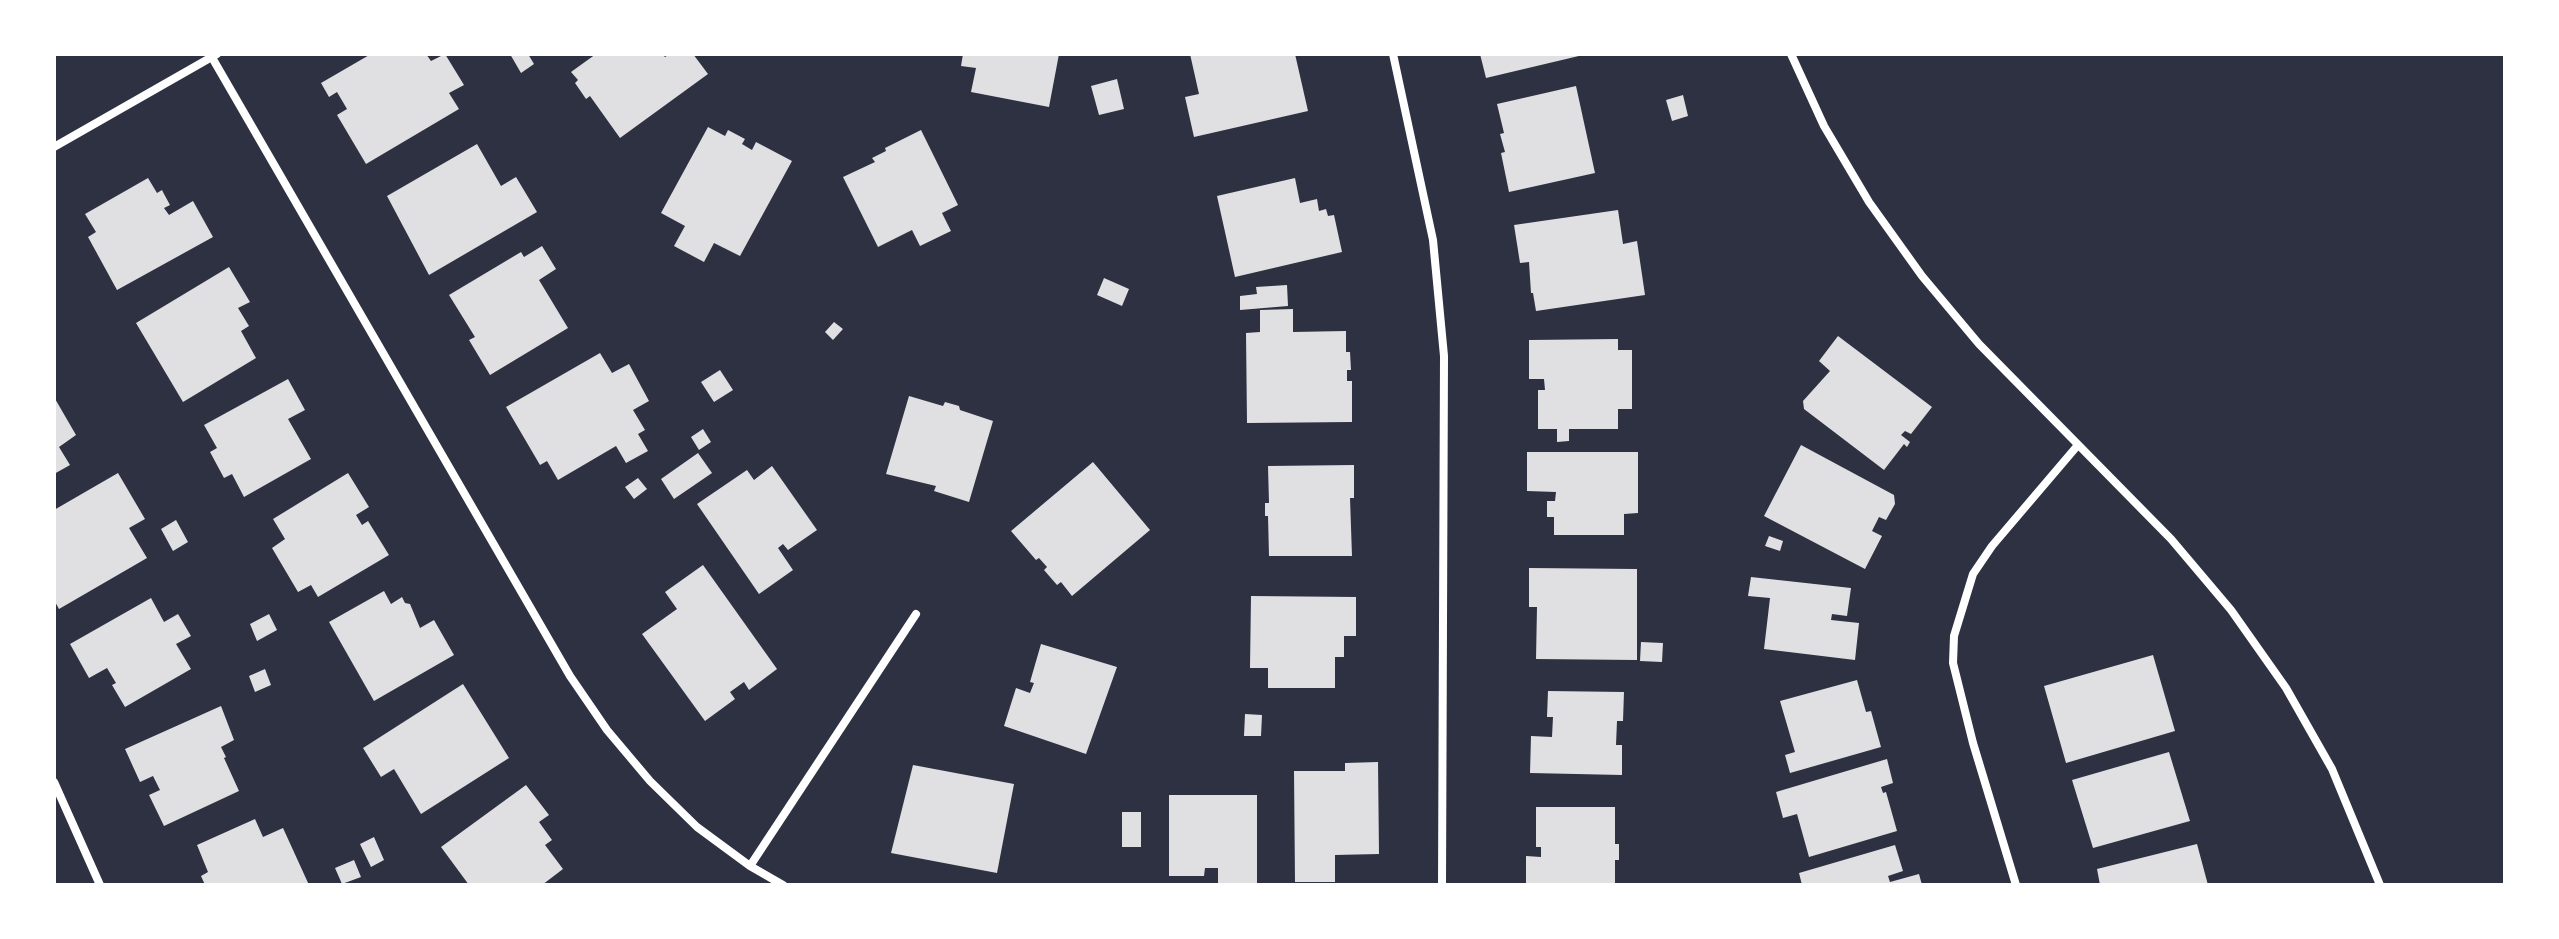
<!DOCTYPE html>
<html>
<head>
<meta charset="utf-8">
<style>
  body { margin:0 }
  #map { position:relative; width:2559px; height:939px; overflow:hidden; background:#2d3142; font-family:Arial,sans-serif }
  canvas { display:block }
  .frame { position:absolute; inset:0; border:56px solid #fff; pointer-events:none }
</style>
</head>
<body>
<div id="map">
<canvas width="2559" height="939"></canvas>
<div class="frame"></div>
</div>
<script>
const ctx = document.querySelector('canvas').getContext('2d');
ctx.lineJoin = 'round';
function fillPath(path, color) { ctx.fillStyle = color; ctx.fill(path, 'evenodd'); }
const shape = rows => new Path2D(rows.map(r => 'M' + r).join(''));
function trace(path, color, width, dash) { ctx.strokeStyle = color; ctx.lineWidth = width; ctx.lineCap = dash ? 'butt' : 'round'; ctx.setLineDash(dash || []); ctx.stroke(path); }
fillPath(shape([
  [371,54,426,54,431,61,445,54,464,85,449,93,459,109,366,164,337,115,347,109,337,92,329,97,321,83],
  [510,54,528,54,534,64,521,73],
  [596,54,662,54,665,57,670,54,693,54,708,74,620,138,590,96,586,99,575,83,578,80,571,72],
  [963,54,1059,54,1049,107,971,92,976,68,961,66],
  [1190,54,1295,54,1308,111,1194,137,1185,97,1199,94],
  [1480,54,1583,54,1583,55,1486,78],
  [1117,79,1124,109,1099,115,1091,86],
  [1576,86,1595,173,1509,192,1501,153,1505,152,1500,134,1504,133,1497,104],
  [1683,95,1688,116,1672,121,1666,100],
  [708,127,725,136,728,130,745,139,742,144,752,150,756,142,792,161,740,256,714,243,704,262,674,246,685,226,661,213],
  [921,130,958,205,942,213,951,231,920,246,912,230,878,247,843,177,875,162,872,158,886,151,885,148],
  [477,144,501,186,516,177,537,212,429,275,387,196],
  [148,178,157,193,162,190,164,194,170,205,164,208,169,215,193,201,213,237,117,290,88,237,96,232,85,214],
  [1295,178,1300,203,1317,199,1319,211,1326,209,1328,216,1334,215,1342,252,1235,277,1217,196],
  [1618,210,1623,244,1637,241,1645,295,1536,311,1533,293,1531,293,1529,262,1520,263,1514,225],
  [542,246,556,269,539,280,568,328,490,375,469,340,475,337,449,295,521,252,524,257],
  [229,267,250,302,238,308,249,326,241,331,256,358,183,402,136,323],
  [1104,278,1129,289,1122,306,1097,295],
  [1287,285,1288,306,1240,310,1240,296,1257,294,1256,287],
  [1293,309,1293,332,1346,331,1346,352,1350,352,1351,370,1347,370,1347,381,1352,381,1352,422,1247,423,1246,333,1260,332,1260,310],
  [834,322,843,329,833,340,825,332],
  [1838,336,1932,407,1911,434,1905,431,1901,435,1910,442,1907,447,1904,444,1884,470,1804,409,1803,401,1830,371,1819,361],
  [1618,339,1618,350,1632,350,1632,409,1618,409,1618,429,1569,429,1569,441,1557,442,1557,429,1538,429,1538,390,1545,390,1544,379,1529,379,1529,340],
  [600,353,612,373,629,364,649,401,633,410,645,430,638,434,648,451,626,463,616,446,558,480,547,461,540,465,506,407],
  [720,370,733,390,714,402,701,382],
  [288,379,305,410,288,419,311,459,244,497,232,474,224,478,210,452,217,448,204,425],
  [909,396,943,406,945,402,959,406,960,410,993,421,969,502,934,491,936,486,886,474],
  [54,397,76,435,59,447,70,465,54,474],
  [703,429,711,442,699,450,691,437],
  [1801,445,1894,495,1895,504,1886,520,1879,517,1872,531,1882,536,1865,569,1764,516],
  [1527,452,1638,452,1638,513,1624,514,1624,535,1554,535,1554,517,1547,517,1547,501,1555,501,1556,492,1527,491],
  [698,453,712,473,674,499,661,479],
  [1093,462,1150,530,1072,596,1061,582,1057,585,1044,570,1047,567,1039,558,1036,560,1011,531],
  [1354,465,1354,498,1350,498,1352,556,1269,556,1268,516,1265,516,1265,503,1269,503,1268,466],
  [772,466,817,530,788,550,783,544,778,548,793,570,759,594,697,504,747,470,754,480],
  [118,473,145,519,129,528,147,558,59,609,54,600,54,510],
  [348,473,369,507,356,515,362,525,368,521,389,555,318,597,311,585,298,592,272,548,285,539,273,519],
  [638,478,647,489,634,499,625,487],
  [176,520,188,542,173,551,161,529],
  [1769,536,1783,541,1780,551,1765,546],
  [703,565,777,669,749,690,744,682,730,692,735,699,705,721,642,634,677,609,665,592],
  [1529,568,1637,569,1637,660,1536,659,1537,607,1529,607],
  [1751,577,1851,588,1847,616,1832,614,1831,620,1859,623,1855,660,1764,649,1770,598,1748,596],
  [384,591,391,604,402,597,405,603,410,604,420,628,434,620,454,655,374,701,329,622],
  [1251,596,1356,597,1356,636,1344,636,1344,657,1335,657,1335,688,1268,688,1268,668,1250,668],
  [151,598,164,622,178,614,191,636,176,644,191,669,125,707,112,685,116,683,107,668,89,678,70,644],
  [269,614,277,630,257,641,250,624],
  [1641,642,1663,643,1662,662,1640,661],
  [1041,644,1117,667,1086,754,1004,726,1016,688,1030,693,1034,683,1030,682],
  [2153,655,2175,731,2066,763,2044,686],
  [265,669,271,685,255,692,249,676],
  [1857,680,1866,712,1871,711,1881,747,1790,773,1785,755,1795,752,1780,701],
  [463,684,509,758,421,814,394,769,381,777,363,748],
  [1548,691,1624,692,1623,721,1617,721,1616,745,1622,745,1622,775,1530,773,1531,736,1552,737,1553,717,1547,717],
  [221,706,234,740,221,747,226,757,224,758,239,791,164,826,149,795,160,790,153,776,140,782,125,749],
  [1245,714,1262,715,1261,736,1244,736],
  [2169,752,2190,821,2093,848,2072,780],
  [1887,759,1893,783,1881,787,1883,793,1886,792,1897,831,1809,857,1797,814,1783,818,1776,792],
  [1378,762,1379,854,1335,855,1335,882,1295,882,1294,771,1345,771,1345,763],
  [913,765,1014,784,997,873,891,853],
  [526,785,549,815,539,822,552,840,545,845,563,869,542,885,469,885,441,847],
  [1169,795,1257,795,1257,883,1218,883,1218,868,1205,868,1204,876,1169,876],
  [1536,807,1615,807,1615,844,1619,844,1619,860,1615,860,1615,885,1526,885,1526,856,1541,857,1541,847,1536,847],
  [1122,812,1141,812,1141,847,1122,847],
  [255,819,263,837,283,828,309,885,205,885,201,876,208,872,197,845],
  [374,837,384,860,371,867,360,844],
  [2197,844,2208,885,2100,885,2097,869],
  [1895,845,1903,871,1888,876,1890,882,1919,874,1922,885,1802,885,1799,873],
  [354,860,361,877,342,884,335,868]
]), '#e0e0e3');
trace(shape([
  [210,54,570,676,607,730,650,781,697,827,750,866,783,885],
  [1393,54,1433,240,1444,356,1442,885],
  [1791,54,1824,126,1869,202,1922,276,1979,344,2171,539,2231,610,2286,688,2332,769,2380,885],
  [54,147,217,54],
  [54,782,100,885],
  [750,866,916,614],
  [2016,885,1973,743,1953,663,1954,636,1973,574,1992,546,2078,445]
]), '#fff', 8);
</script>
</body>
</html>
